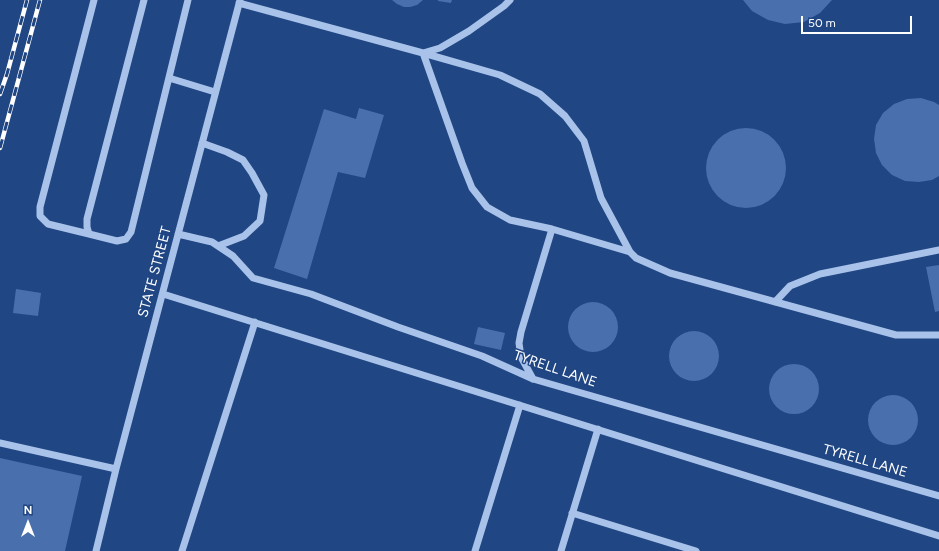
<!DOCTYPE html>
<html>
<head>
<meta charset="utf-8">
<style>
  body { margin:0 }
  #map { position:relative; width:939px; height:551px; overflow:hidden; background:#204684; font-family:Figtree,sans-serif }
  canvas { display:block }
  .north { position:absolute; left:8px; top:503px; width:40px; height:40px; -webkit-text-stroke:3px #204684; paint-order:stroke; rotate:0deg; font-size:11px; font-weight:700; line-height:16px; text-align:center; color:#fff }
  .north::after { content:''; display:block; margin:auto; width:14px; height:18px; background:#fff; clip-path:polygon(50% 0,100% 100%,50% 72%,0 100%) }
  .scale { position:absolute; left:801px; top:16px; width:111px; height:18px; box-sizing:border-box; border:2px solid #fff; border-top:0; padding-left:5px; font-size:12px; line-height:14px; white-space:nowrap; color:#fff; -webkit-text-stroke:3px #204684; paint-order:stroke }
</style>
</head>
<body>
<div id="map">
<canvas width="939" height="551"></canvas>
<div class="north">N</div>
<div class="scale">50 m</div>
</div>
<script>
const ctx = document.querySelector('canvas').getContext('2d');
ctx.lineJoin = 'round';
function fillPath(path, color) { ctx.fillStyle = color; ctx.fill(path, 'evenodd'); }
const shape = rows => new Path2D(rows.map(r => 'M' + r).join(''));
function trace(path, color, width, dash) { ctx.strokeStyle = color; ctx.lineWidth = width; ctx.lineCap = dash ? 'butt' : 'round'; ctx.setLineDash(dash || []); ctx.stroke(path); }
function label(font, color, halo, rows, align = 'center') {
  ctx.font = font + ' Figtree,sans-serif'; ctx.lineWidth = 3; ctx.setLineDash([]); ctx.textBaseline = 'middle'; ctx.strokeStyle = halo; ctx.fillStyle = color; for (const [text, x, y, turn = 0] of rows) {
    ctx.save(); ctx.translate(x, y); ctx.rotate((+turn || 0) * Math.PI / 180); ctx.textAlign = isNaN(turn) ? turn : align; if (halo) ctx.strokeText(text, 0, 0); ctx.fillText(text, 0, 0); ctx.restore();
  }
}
fillPath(shape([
  [392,0,423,0,417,5,410,7,404,7,397,4],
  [438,0,452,0,451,3,438,1],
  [743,0,832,0,820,13,804,22,785,24,768,20,752,11],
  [921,98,934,102,939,105,939,176,932,180,919,182,905,181,892,175,882,165,876,153,874,139,876,125,883,113,894,104,907,99],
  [359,108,384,115,365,178,338,172,307,279,274,268,324,109,356,119],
  '706 168a40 40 0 1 1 80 0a40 40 0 1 1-80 0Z',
  [939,265,939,311,935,312,926,267],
  [16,289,41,293,38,316,13,313],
  '568 327a25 25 0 1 1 50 0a25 25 0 1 1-50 0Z',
  [478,327,505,333,501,350,474,344],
  '669 356a25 25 0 1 1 50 0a25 25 0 1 1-50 0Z',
  '769 389a25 25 0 1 1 50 0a25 25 0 1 1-50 0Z',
  '868 420a25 25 0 1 1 50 0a25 25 0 1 1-50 0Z',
  [0,458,82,476,65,551,0,551]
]), '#4970ac');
trace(shape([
  [144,0,87,219,87,227,89,234,117,241,126,239,131,232,188,0],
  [510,0,504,6,469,31,440,48,423,53,462,163,472,188,487,207,510,220,552,229,630,252],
  [239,3,423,53,500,75,540,94,565,116,584,141,601,198,630,252,636,258,670,273,896,335,939,335],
  [169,78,215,92],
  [202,143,227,152,243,160,252,173,264,195,260,221,244,236,218,246],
  [89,234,48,224,40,216,40,207,94,0],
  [178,234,212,242,233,256,253,278,311,294,398,327,482,356,533,379,939,496],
  [163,294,939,536],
  [775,302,790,286,820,274,939,250],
  [533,379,521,357,519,343,521,332,552,229],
  [0,443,116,469],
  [572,513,696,551],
  [96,551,116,469,240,0],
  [182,551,255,322],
  [475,551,520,405],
  [561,551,598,429]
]), '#a8c2e9', 7);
const rail = shape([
  [0,94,7,74,27,0],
  [0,148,40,0]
]);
trace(rail, '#fff', 4.5);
trace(rail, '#204684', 3, [9]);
label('14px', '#fff', '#204684', [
  ["STATE STREET",155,272,-75],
  ["TYRELL LANE",555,369,19],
  ["TYRELL LANE",865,461,16]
]);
</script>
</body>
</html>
